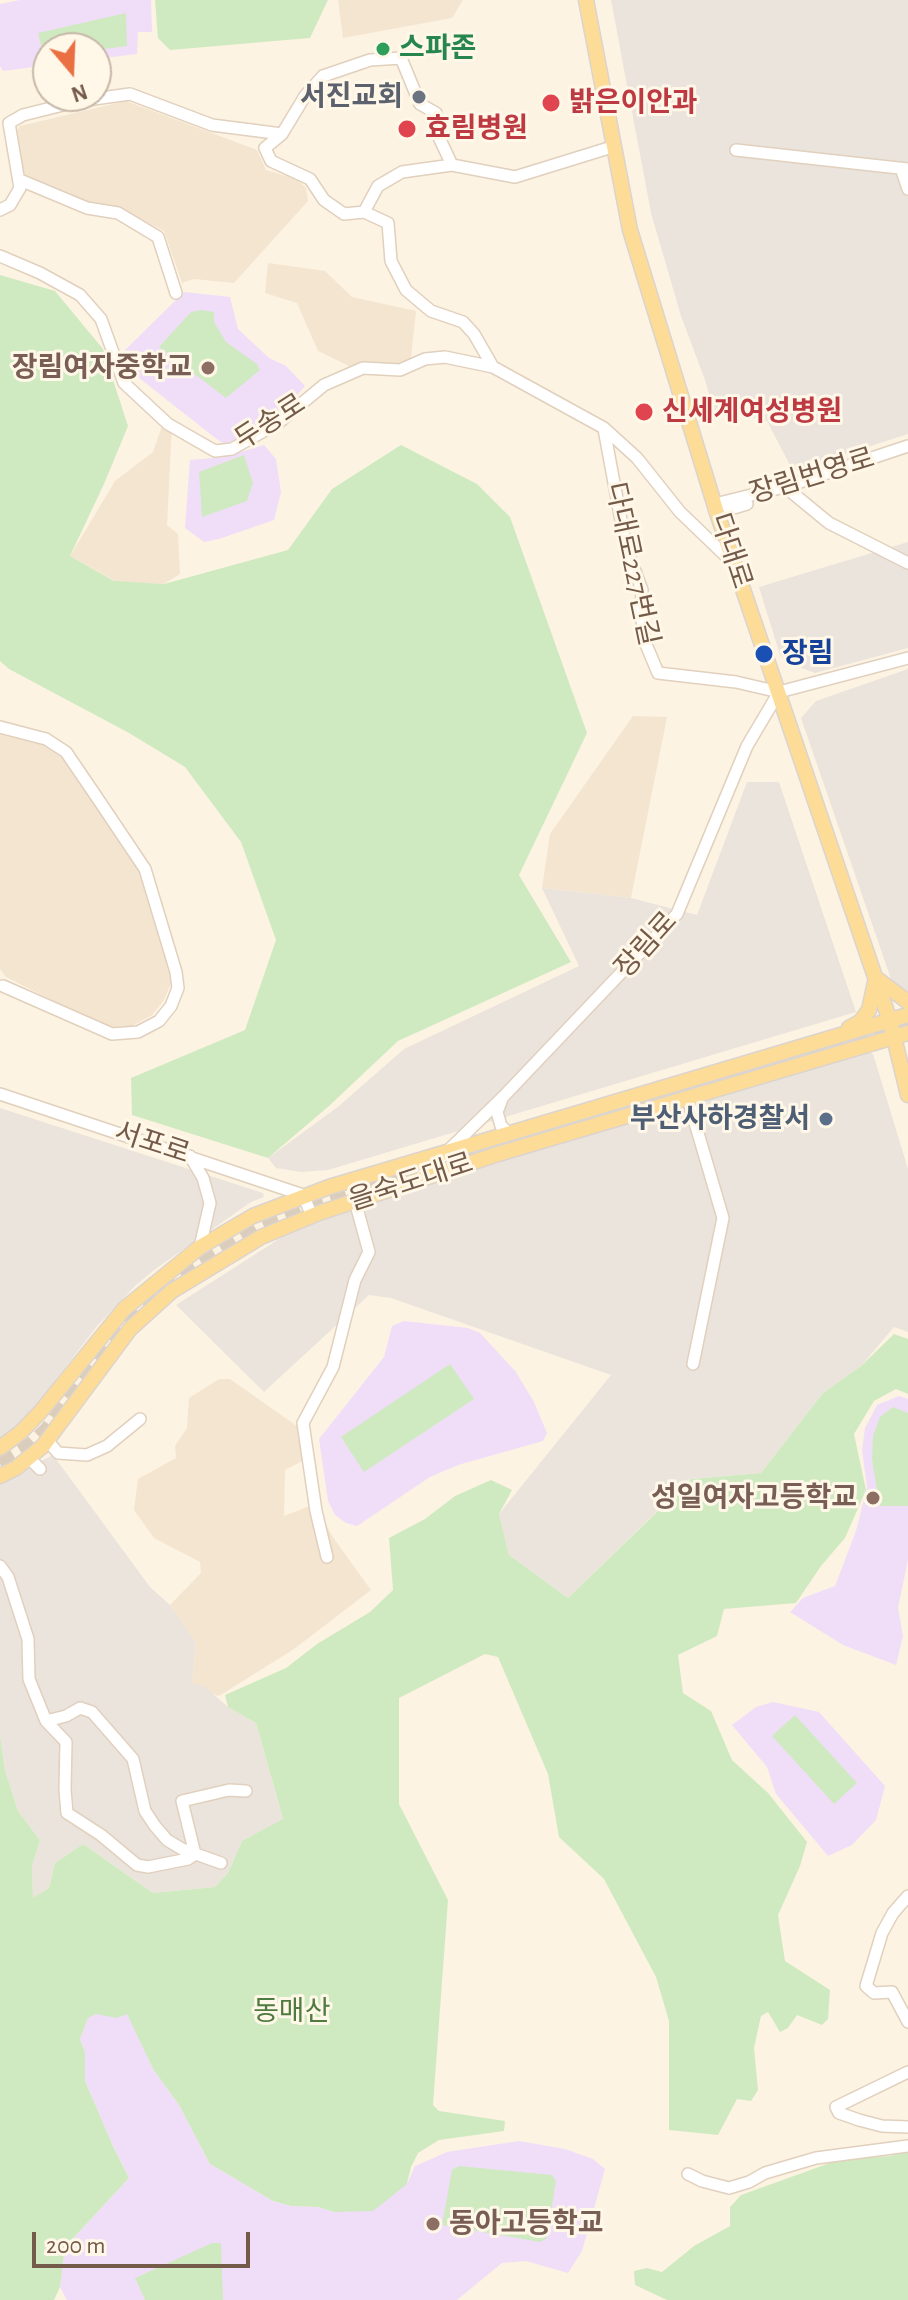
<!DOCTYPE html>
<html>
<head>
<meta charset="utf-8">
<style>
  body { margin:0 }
  #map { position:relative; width:908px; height:2300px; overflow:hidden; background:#fdf3e2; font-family:"Alegreya Sans",sans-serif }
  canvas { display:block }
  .north { position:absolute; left:32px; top:32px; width:80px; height:80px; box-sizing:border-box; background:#fff7e8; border:2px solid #c7b8a8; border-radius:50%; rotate:161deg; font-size:22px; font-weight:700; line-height:32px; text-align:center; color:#745a48 }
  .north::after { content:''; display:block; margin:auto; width:28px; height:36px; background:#ea7043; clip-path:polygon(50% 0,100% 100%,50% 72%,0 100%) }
  .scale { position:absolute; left:32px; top:2232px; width:218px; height:36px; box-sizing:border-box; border:4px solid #745a48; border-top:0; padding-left:10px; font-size:24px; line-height:28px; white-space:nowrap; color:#745a48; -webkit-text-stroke:6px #fff7e8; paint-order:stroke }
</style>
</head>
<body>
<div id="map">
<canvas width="908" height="2300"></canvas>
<div class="north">N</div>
<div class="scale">200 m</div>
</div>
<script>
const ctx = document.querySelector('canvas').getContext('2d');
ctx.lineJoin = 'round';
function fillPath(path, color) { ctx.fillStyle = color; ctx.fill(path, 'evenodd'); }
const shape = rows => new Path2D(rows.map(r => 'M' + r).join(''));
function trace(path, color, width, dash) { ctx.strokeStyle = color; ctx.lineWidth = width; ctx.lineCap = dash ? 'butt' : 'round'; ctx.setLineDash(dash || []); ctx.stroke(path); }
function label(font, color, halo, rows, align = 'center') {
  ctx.font = font + ' "Alegreya Sans","Noto Sans KR",sans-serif'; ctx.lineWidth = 6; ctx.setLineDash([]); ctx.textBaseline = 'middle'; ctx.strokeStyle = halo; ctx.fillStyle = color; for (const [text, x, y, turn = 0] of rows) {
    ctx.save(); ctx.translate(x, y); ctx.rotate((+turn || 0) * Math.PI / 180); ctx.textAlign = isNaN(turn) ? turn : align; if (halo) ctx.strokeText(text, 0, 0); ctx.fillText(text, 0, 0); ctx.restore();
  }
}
fillPath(shape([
  [338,0,463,0,452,18,343,38],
  [126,101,257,150,266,170,297,179,306,188,308,201,234,283,194,279,182,283,164,231,126,212,88,204,25,178,16,132,20,126],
  [268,263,325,271,352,297,416,311,410,366,349,366,318,351,297,303,265,293],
  [164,420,172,426,167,525,178,534,180,574,164,584,117,582,70,556,115,481,153,452],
  [633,716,667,717,631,898,542,888,550,834],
  [0,729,42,740,61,753,138,867,169,967,171,983,164,1000,152,1015,132,1026,106,1027,6,977,0,969],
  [219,1379,230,1379,301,1429,304,1460,285,1470,284,1516,315,1504,332,1536,371,1590,294,1649,219,1696,209,1693,203,1686,192,1683,196,1643,170,1605,201,1573,200,1562,154,1538,134,1510,138,1479,176,1458,175,1446,187,1428,189,1398]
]), '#f4e5d0');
fillPath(shape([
  [611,0,908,0,908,434,793,471,767,421,733,413,716,418,705,380,681,316,651,213],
  [908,542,908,648,815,673,791,664,780,655,759,587],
  [908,669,908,995,899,991,891,979,801,718,816,701],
  [747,782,779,782,856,1012,328,1170,301,1172,276,1168,268,1158,339,1106,404,1049,579,966,542,888,631,898,697,915],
  [869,1052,873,1054,908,1169,908,1332,894,1327,861,1366,823,1393,761,1473,690,1479,568,1598,509,1555,499,1514,611,1375,391,1298,369,1295,264,1392,176,1305,282,1237,372,1200,670,1109],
  [0,1108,263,1193,264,1197,251,1202,154,1270,135,1286,97,1326,27,1418,0,1442],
  [53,1455,150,1587,170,1605,196,1643,192,1683,204,1686,228,1707,256,1723,283,1820,242,1841,228,1873,215,1887,153,1893,83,1844,55,1863,49,1888,33,1899,32,1866,40,1840,18,1811,5,1770,0,1735,0,1482]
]), '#ebe4dd');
fillPath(shape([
  [20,0,151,0,152,32,138,32,137,54,96,59,96,48,48,48,48,65,3,71,0,66,0,4],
  [184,292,230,297,238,329,269,358,286,366,305,386,285,409,245,436,224,444,214,437,129,370,118,357],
  [264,445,276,459,281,492,274,520,219,539,204,542,185,528,190,460,224,457],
  [404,1321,468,1328,480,1333,516,1372,534,1402,547,1433,543,1441,458,1465,430,1477,357,1526,346,1523,335,1515,328,1501,319,1439,384,1357,392,1326],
  [899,1396,908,1399,908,1560,898,1608,903,1636,896,1665,843,1645,790,1612,803,1598,835,1586,856,1531,867,1487,862,1450,865,1428,877,1405],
  [773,1702,819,1712,885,1786,876,1820,852,1845,828,1856,776,1794,767,1767,732,1725,756,1707],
  [96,2013,127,2013,153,2069,179,2105,210,2164,273,2201,291,2206,318,2207,334,2212,407,2184,415,2166,447,2152,519,2141,565,2149,593,2159,605,2169,582,2251,568,2273,526,2261,502,2263,457,2300,67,2300,60,2287,65,2247,129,2178,113,2146,85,2081,85,2052,80,2039,88,2018]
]), '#f0def9');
fillPath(shape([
  [155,0,328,0,310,38,170,50,158,38],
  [126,13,127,46,96,50,96,48,48,48,48,57,44,57,38,33],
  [0,275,55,291,103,349,128,426,104,484,70,556,114,581,164,584,288,550,332,489,401,445,477,484,510,517,587,733,519,875,571,962,398,1041,329,1106,268,1158,132,1115,131,1078,245,1030,276,940,241,842,185,767,129,733,9,669,0,661],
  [202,310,214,312,214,322,226,342,257,364,260,370,226,398,159,347,191,312],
  [244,455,253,483,247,501,202,517,199,472],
  [894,1334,908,1339,908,1394,896,1389,874,1401,854,1434,866,1490,845,1538,821,1566,796,1603,724,1609,717,1636,678,1655,683,1693,711,1711,732,1760,768,1793,807,1842,800,1866,778,1915,785,1961,830,1990,828,2019,822,2025,797,2015,788,2028,780,2032,768,2012,761,2016,754,2048,758,2090,751,2101,737,2099,718,2135,669,2130,669,2021,656,1977,604,1879,559,1837,548,1774,498,1657,485,1654,399,1698,399,1804,448,1900,433,2105,439,2111,505,2121,504,2131,439,2140,418,2153,411,2167,407,2184,373,2211,334,2212,318,2207,291,2206,273,2201,210,2164,179,2105,153,2069,127,2014,117,2018,96,2014,88,2018,80,2039,85,2052,85,2081,113,2146,129,2178,65,2247,60,2287,54,2300,0,2300,0,1735,5,1770,18,1811,40,1840,32,1866,33,1898,49,1888,55,1863,83,1844,153,1893,215,1887,228,1873,242,1841,283,1819,256,1723,228,1707,225,1695,286,1668,317,1644,370,1612,393,1590,389,1538,425,1519,455,1496,491,1480,512,1490,499,1514,509,1555,568,1598,691,1479,761,1473,823,1393,861,1366],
  [450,1364,474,1399,364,1472,341,1437],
  [893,1407,908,1413,908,1506,880,1506,876,1484,872,1459,873,1436,880,1417],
  [795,1715,857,1783,834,1804,772,1736],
  [908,2151,908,2300,667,2300,635,2285,634,2271,647,2268,662,2272,694,2246,730,2226,730,2207,741,2195,841,2159,890,2156],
  [459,2166,552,2175,556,2181,547,2238,540,2242,442,2225,452,2170],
  [212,2243,221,2243,223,2300,145,2300,135,2278]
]), '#cfeac0');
trace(shape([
  [369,1184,908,1022],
  [0,1464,32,1444,48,1429,89,1372,141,1308,162,1289,263,1228,318,1205,379,1186]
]), '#dbcdbc', 16, [16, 8]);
const minor = shape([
  [736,150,908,169],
  [452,165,436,131,436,113,420,104,401,58,370,60,323,76,305,96,282,134,265,148,271,161,310,179,324,200,344,214,364,212,388,223,391,261,406,290,431,311,463,322,474,334,493,367],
  [901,168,908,189],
  [20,180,87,208,118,213,158,237,176,293],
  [0,210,10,205,20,188,9,123,23,115,79,101,130,94,212,125,282,134],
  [364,212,378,186,402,172,452,165,515,177,612,147],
  [0,256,40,273,80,295,101,319,124,383,168,424,215,451,232,449,278,423,324,385,363,368,400,370,425,359,445,357,493,367,604,428,637,458,680,512,732,562],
  [604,429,626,547,642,590,641,612,645,642,658,673,736,682,779,692],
  [790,491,829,523,908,563],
  [715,504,788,486,908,446],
  [717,513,747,504],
  [0,727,46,739,66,752,100,802,145,869,176,972,178,988,171,1006,159,1021,138,1032,112,1034,3,986],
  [0,1094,303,1195,312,1216],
  [502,1099,497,1112,501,1126,509,1133],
  [688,1099,723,1218,693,1364],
  [190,1156,203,1178,210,1203,200,1247],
  [420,1178,503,1097,677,914,747,746,779,692,908,658],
  [48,1441,58,1453,87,1455,107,1446,140,1419],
  [29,1458,40,1469],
  [327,1557,316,1511,303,1423,333,1367,355,1280,369,1252,355,1201],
  [0,1566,8,1577,28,1639,29,1679,46,1721,66,1742,65,1790,67,1813,101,1835,137,1865,148,1867,188,1859,195,1854],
  [46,1721,66,1716,80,1708,92,1712,133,1759,145,1811,155,1826,167,1840,182,1849,221,1863],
  [195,1854,182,1801,229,1790,246,1791],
  [908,1896,893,1913,882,1933,866,1986,874,1993,892,1992,908,2022],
  [908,2072,836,2107,839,2113,859,2120,882,2126,908,2127],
  [688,2174,702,2181,729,2188,749,2182,765,2173,816,2158,908,2146]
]);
const major = shape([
  [586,0,630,230,717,513,890,1021,908,1095],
  [849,1028,860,1022,869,1010,876,978,908,1002],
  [0,1448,21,1432,42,1410,124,1309,200,1247,253,1216,329,1187,908,1015],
  [0,1476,16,1468,43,1446,130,1329,172,1291,261,1237,319,1213,498,1154,908,1033]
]);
trace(minor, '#e1d0bd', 14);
trace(major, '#dbd4cf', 17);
trace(minor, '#fff', 11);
trace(major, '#fddc98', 14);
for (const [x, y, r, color] of [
  [383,49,8,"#2e9e5b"],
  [419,97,8,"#6b7280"],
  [551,103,10,"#e0444e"],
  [407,129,10,"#e0444e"],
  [208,368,8,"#8d6e63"],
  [644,412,10,"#e0444e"],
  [764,654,10,"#1a4fb4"],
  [826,1119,8,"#5c6f8a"],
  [873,1498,8,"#8d6e63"],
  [433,2224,8,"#8d6e63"]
]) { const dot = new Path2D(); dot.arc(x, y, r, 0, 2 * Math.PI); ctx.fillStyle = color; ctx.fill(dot); trace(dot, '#fff7e8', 3); }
label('bold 28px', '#27864d', '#fff7e8', [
  ["스파존",399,49]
], 'left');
label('bold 28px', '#5b616d', '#fff7e8', [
  ["서진교회",403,97]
], 'right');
label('bold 28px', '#be3a42', '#fff7e8', [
  ["밝은이안과",569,103],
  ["효림병원",425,129],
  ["신세계여성병원",662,412]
], 'left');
label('bold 28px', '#785e54', '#fff7e8', [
  ["장림여자중학교",192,368],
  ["성일여자고등학교",857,1498],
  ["동아고등학교",449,2224,"left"]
], 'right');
label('28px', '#745a48', '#fff7e8', [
  ["두송로",270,422,-33],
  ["장림번영로",812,476,-17],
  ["다대로",731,551,72],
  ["다대로227번길",632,564,78],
  ["장림로",646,945,-48],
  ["서포로",152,1143,18],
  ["을숙도대로",411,1182,-18]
]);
label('bold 28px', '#164399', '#fff7e8', [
  ["장림",782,654]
], 'left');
label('bold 28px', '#4e5e75', '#fff7e8', [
  ["부산사하경찰서",810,1119]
], 'right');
label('28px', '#4e7b40', '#fff7e8', [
  ["동매산",292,2012]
]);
</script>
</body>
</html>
